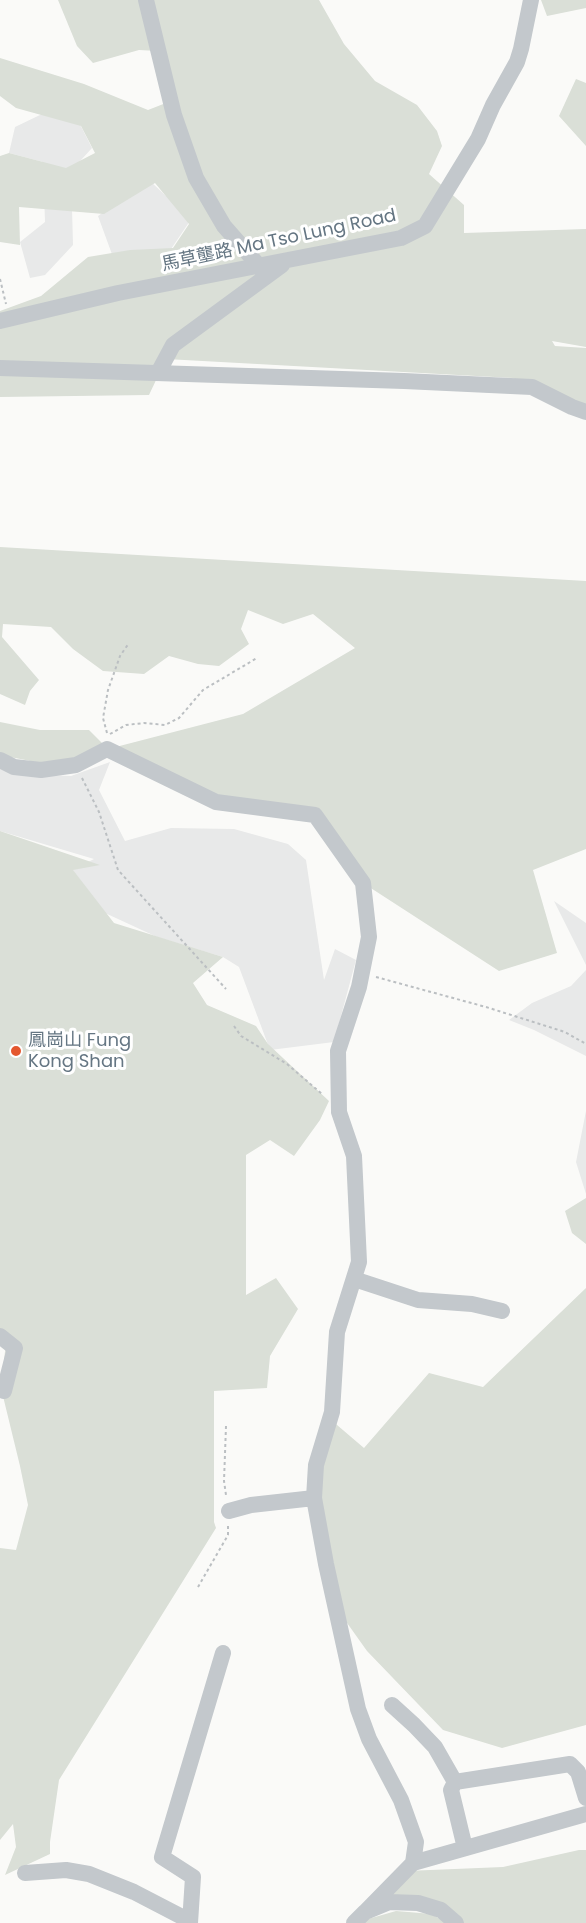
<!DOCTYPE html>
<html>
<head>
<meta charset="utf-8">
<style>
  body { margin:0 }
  canvas { display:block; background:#fafaf8 }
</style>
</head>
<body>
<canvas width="586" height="1923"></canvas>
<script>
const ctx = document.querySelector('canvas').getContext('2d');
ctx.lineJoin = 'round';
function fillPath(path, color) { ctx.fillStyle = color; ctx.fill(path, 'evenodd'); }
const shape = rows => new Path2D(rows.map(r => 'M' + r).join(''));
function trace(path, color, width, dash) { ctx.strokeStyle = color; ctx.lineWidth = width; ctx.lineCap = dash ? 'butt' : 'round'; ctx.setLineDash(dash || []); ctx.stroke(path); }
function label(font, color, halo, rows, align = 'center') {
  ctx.font = font + ' Poppins,"Noto Sans SC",sans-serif'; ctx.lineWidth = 6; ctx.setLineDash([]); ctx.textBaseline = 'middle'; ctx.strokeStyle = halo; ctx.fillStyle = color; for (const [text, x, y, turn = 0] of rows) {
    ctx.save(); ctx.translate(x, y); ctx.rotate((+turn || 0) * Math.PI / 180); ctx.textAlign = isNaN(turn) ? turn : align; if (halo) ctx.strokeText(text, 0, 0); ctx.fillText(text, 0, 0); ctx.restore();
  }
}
fillPath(shape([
  [70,105,92,148,71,171,73,245,45,275,30,278,20,242,45,222,43,162,9,153,15,127,40,115],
  [149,180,166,196,202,203,169,252,113,257,98,216],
  [110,762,99,790,125,841,171,828,234,829,288,844,306,860,324,980,335,949,356,960,334,1042,270,1050,239,967,223,957,157,937,105,913,72,870,94,859,0,831,0,765,18,774,71,776],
  [554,901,586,923,586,965],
  [586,970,586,1056,534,1030,509,1020,532,1003,571,986],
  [586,1111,586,1194,576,1162]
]), '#e8e9e9');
fillPath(shape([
  [58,0,319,0,344,44,375,81,417,105,437,131,442,146,429,174,464,205,464,233,586,229,586,347,552,341,555,346,586,348,586,404,571,403,513,378,166,359,149,395,0,397,0,311,41,296,88,257,130,250,173,248,189,224,155,183,104,214,19,207,20,245,0,242,0,156,9,153,66,168,95,153,81,126,16,108,0,96,0,58,84,84,148,110,171,101,158,51,139,50,93,63,77,46],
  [541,0,586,0,586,8,547,16],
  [576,79,586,83,586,146,559,116],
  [0,547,586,581,586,849,533,870,557,953,499,971,363,883,315,815,198,794,107,750,61,767,0,755,0,722,40,730,89,730,108,749,243,714,355,648,313,614,283,624,248,610,241,629,249,644,219,666,198,664,169,656,144,674,103,671,73,649,51,627,3,624,2,637,39,680,30,691,25,705,0,694],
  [0,831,100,865,73,870,114,923,223,957,193,983,207,1005,256,1026,268,1044,329,1101,320,1120,294,1156,270,1140,246,1155,246,1295,276,1278,298,1309,270,1356,267,1388,214,1391,214,1522,216,1528,59,1780,50,1842,50,1854,5,1875,16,1847,13,1824,0,1840,0,1548,16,1550,28,1505,20,1466,1,1388,7,1333,0,1329],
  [586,1198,586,1244,572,1233,565,1211],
  [586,1288,586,1725,502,1748,443,1730,367,1651,335,1606,315,1490,330,1419,364,1448,429,1373,483,1387],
  [579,1850,586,1850,586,1923,453,1923,434,1908,389,1902,406,1871,503,1867],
  [396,1911,432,1914,446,1923,364,1923,368,1919]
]), '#dadfd7');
trace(shape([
  [0,279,6,304],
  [107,733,103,718,108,690,120,656,129,643],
  [110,734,126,725,144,723,165,725,179,718,203,690,257,658],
  [82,778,99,812,118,870,226,989],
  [376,977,486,1007,565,1032,586,1044],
  [234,1026,241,1036,287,1064,322,1094],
  [226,1426,224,1481,226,1495],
  [198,1587,228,1535,228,1525]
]), '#bbbfc2', 2, [3, 3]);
trace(shape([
  [146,0,174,115,196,178,224,226,259,266],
  [0,321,118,293,401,238,425,226,478,139,493,105,517,62,521,49,531,0],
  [0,368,404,381,532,387,572,407,586,412],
  [158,373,173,345,282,265],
  [0,760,14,767,41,770,76,765,107,749,216,802,315,815,363,883,369,937,359,987,338,1051,339,1112,354,1156,359,1262,337,1332,332,1412,316,1465,314,1498,326,1564,358,1709,369,1739,401,1800,416,1842,413,1863,365,1912],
  [354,1279,418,1300,472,1304,502,1311],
  [0,1336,15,1348,4,1391],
  [229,1511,251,1505,314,1498],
  [392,1705,414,1725,435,1747,455,1782],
  [465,1848,451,1790,455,1782,570,1764,578,1772,586,1798],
  [413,1863,586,1814],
  [25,1873,66,1870,89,1874,134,1892,190,1921],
  [190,1923,193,1877,162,1857,223,1653],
  [354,1923,365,1912,389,1902,418,1903,441,1910,456,1923]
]), '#c3c8cc', 16);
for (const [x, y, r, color] of [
  [16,1051,6,"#e4572e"]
]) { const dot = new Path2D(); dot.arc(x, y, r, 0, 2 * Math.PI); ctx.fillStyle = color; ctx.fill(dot); trace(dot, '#fff', 2); }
label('18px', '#657683', '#fff', [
  ["馬草壟路 Ma Tso Lung Road",279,241,-12]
]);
label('18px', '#657683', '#fff', [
  ["鳳崗山 Fung",28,1041],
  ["Kong Shan",28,1062]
], 'left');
</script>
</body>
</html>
